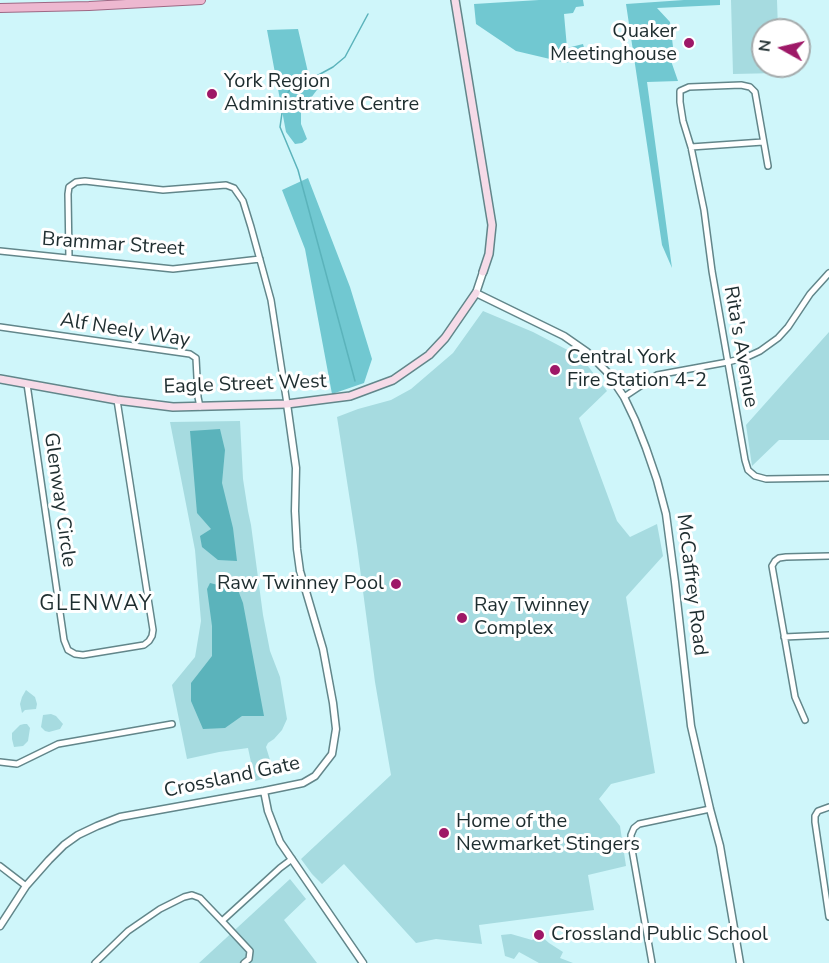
<!DOCTYPE html>
<html>
<head>
<meta charset="utf-8">
<style>
  body { margin:0 }
  #map { position:relative; width:829px; height:963px; overflow:hidden; background:#cff6fa; font-family:"Nunito Sans",sans-serif }
  canvas { display:block }
  .north { position:absolute; left:751px; top:18px; width:60px; height:60px; box-sizing:border-box; background:#fff; border:2px solid #a5abac; border-radius:50%; rotate:278deg; font-size:16px; font-weight:700; line-height:24px; text-align:center; color:#1e2d2f }
  .north::after { content:''; display:block; margin:auto; width:21px; height:27px; background:#9e1867; clip-path:polygon(50% 0,100% 100%,50% 72%,0 100%) }
</style>
</head>
<body>
<div id="map">
<canvas width="829" height="963"></canvas>
<div class="north">N</div>
</div>
<script>
const ctx = document.querySelector('canvas').getContext('2d');
ctx.lineJoin = 'round';
function fillPath(path, color) { ctx.fillStyle = color; ctx.fill(path, 'evenodd'); }
const shape = rows => new Path2D(rows.map(r => 'M' + r).join(''));
function trace(path, color, width, dash) { ctx.strokeStyle = color; ctx.lineWidth = width; ctx.lineCap = dash ? 'butt' : 'round'; ctx.setLineDash(dash || []); ctx.stroke(path); }
function label(font, color, halo, rows, align = 'center') {
  ctx.font = font + ' "Nunito Sans",sans-serif'; ctx.lineWidth = 6; ctx.setLineDash([]); ctx.textBaseline = 'middle'; ctx.strokeStyle = halo; ctx.fillStyle = color; for (const [text, x, y, turn = 0] of rows) {
    ctx.save(); ctx.translate(x, y); ctx.rotate((+turn || 0) * Math.PI / 180); ctx.textAlign = isNaN(turn) ? turn : align; if (halo) ctx.strokeText(text, 0, 0); ctx.fillText(text, 0, 0); ctx.restore();
  }
}
fillPath(shape([
  [731,0,777,0,778,30,763,30,763,66,779,66,779,73,733,74],
  [483,311,533,332,581,357,607,391,579,418,617,521,630,537,657,524,663,556,626,597,655,773,611,784,599,799,620,826,626,866,588,875,594,910,479,925,482,944,436,939,416,943,344,864,322,884,312,874,301,859,391,775,375,682,357,546,337,417,358,409,391,400,411,389,453,353],
  [829,332,829,440,779,440,752,466,746,425],
  [240,421,243,479,248,511,251,525,263,615,270,651,280,677,287,719,282,730,274,739,268,743,266,747,275,776,255,781,248,748,219,752,187,759,172,685,195,657,201,621,195,550,170,422],
  [26,690,35,697,37,704,36,709,25,710,22,713,20,704,22,697],
  [51,714,56,716,63,724,60,729,49,732,45,731,41,727,43,715],
  [24,724,27,724,30,728,28,741,23,746,14,747,12,739,12,733,20,725],
  [290,879,306,899,284,920,317,963,199,963],
  [511,934,532,940,540,935,549,943,563,952,560,958,573,963,539,963,519,952,514,959,505,956,501,935]
]), '#a6dbe0');
fillPath(shape([
  [539,0,583,0,584,6,576,7,573,13,564,14,567,48,583,44,585,51,567,63,516,51,476,24,474,4],
  [684,0,720,0,720,5,657,8,670,22,673,47,670,58,678,81,647,82,672,268,662,245,626,4],
  [298,29,310,81,323,82,301,111,301,124,307,139,302,143,295,144,286,132,267,30],
  [308,178,350,287,372,359,364,383,332,394,305,249,282,190]
]), '#71c8d1');
fillPath(shape([
  [220,429,225,450,222,483,233,528,237,561,218,560,202,547,200,536,211,529,197,513,190,431],
  [210,583,238,590,243,603,264,716,242,716,225,728,203,729,191,701,191,683,212,656,212,626,207,589]
]), '#5bb3bb');
trace(shape([
  [355,381,298,170,280,127,284,99,289,91,333,67,345,57,368,14]
]), '#5bb3bb', 1.5);
const minor = shape([
  [691,147,763,142],
  [768,166,755,92,750,87,741,85,689,87,680,91,680,102,683,121,691,147,704,210,712,271,745,460,748,470,755,476,766,479,829,478],
  [0,251,173,269,260,259],
  [69,258,68,194,69,187,76,182,85,181,163,190,226,185,234,188,243,201,251,227,271,300,287,404],
  [0,327,190,354,196,358,198,397,200,407],
  [27,384,64,640,68,650,75,654,83,655,144,645,149,641,152,636,153,630,147,592,117,400],
  [624,397,657,375,728,362,747,357,760,351,778,338,788,327,810,294,829,273],
  [784,637,829,635],
  [805,720,795,697,772,566,775,561,779,558,786,557,829,556],
  [0,762,17,764,58,744,172,724],
  [829,807,818,811,815,816,815,822,829,917],
  [0,866,26,886],
  [222,921,250,951,249,959,244,963],
  [95,963,128,931,160,909,184,897,192,895,200,898,222,921,280,868,292,859],
  [652,963,631,844,631,835,634,828,639,824,710,809]
]);
const tertiary = shape([
  [483,272,476,293,564,336,587,352,608,373,624,397,635,420,646,448,657,480,666,514,675,582,691,726,710,809,720,846,740,963],
  [264,791,268,811,280,842,363,963],
  [0,926,26,886,49,860,64,845,78,835,97,826,120,817,264,791,303,783,315,776,332,754,336,729,333,703,323,649,300,571,297,549,295,511,296,468,287,404]
]);
const secondary = shape([
  [455,0,492,225,489,254,483,272],
  [0,379,117,400,173,407,287,404,350,396,393,380,429,355,445,338,476,293]
]);
const primary = shape([
  [0,8,89,6,201,0]
]);
trace(minor, '#62868a', 8);
trace(tertiary, '#62868a', 9);
trace(secondary, '#62868a', 10);
trace(primary, '#9d6884', 10);
trace(minor, '#fff', 5);
trace(tertiary, '#fff', 6);
trace(secondary, '#f6dbe8', 7);
trace(primary, '#edb8d0', 8);
for (const [x, y, r, color] of [
  [689,43,6,"#9e1867"],
  [212,94,6,"#9e1867"],
  [555,370,6,"#9e1867"],
  [396,584,6,"#9e1867"],
  [462,618,6,"#9e1867"],
  [444,833,6,"#9e1867"],
  [539,935,6,"#9e1867"]
]) { const dot = new Path2D(); dot.arc(x, y, r, 0, 2 * Math.PI); ctx.fillStyle = color; ctx.fill(dot); trace(dot, '#fff', 2); }
label('20px', '#1e2d2f', '#fff', [
  ["Quaker",677,32,"right"],
  ["Meetinghouse",677,55,"right"],
  ["York Region",224,82],
  ["Administrative Centre",224,105],
  ["Central York",567,358],
  ["Fire Station 4-2",567,381],
  ["Raw Twinney Pool",384,584,"right"],
  ["Ray Twinney",474,606],
  ["Complex",474,629],
  ["Home of the",456,822],
  ["Newmarket Stingers",456,845],
  ["Crossland Public School",551,935]
], 'left');
label('20px', '#1e2d2f', '#fff', [
  ["Brammar Street",113,245,4],
  ["Alf Neely Way",125,331,9],
  ["Rita's Avenue",740,347,80],
  ["Eagle Street West",245,385,-2],
  ["Glenway Circle",59,500,82],
  ["McCaffrey Road",691,585,83],
  ["Crossland Gate",232,778,-12]
]);
ctx.letterSpacing = '1.5px';
label('21px', '#1e2d2f', '#fff', [
  ["GLENWAY",96,605]
]);
ctx.letterSpacing = '0px';
</script>
</body>
</html>
